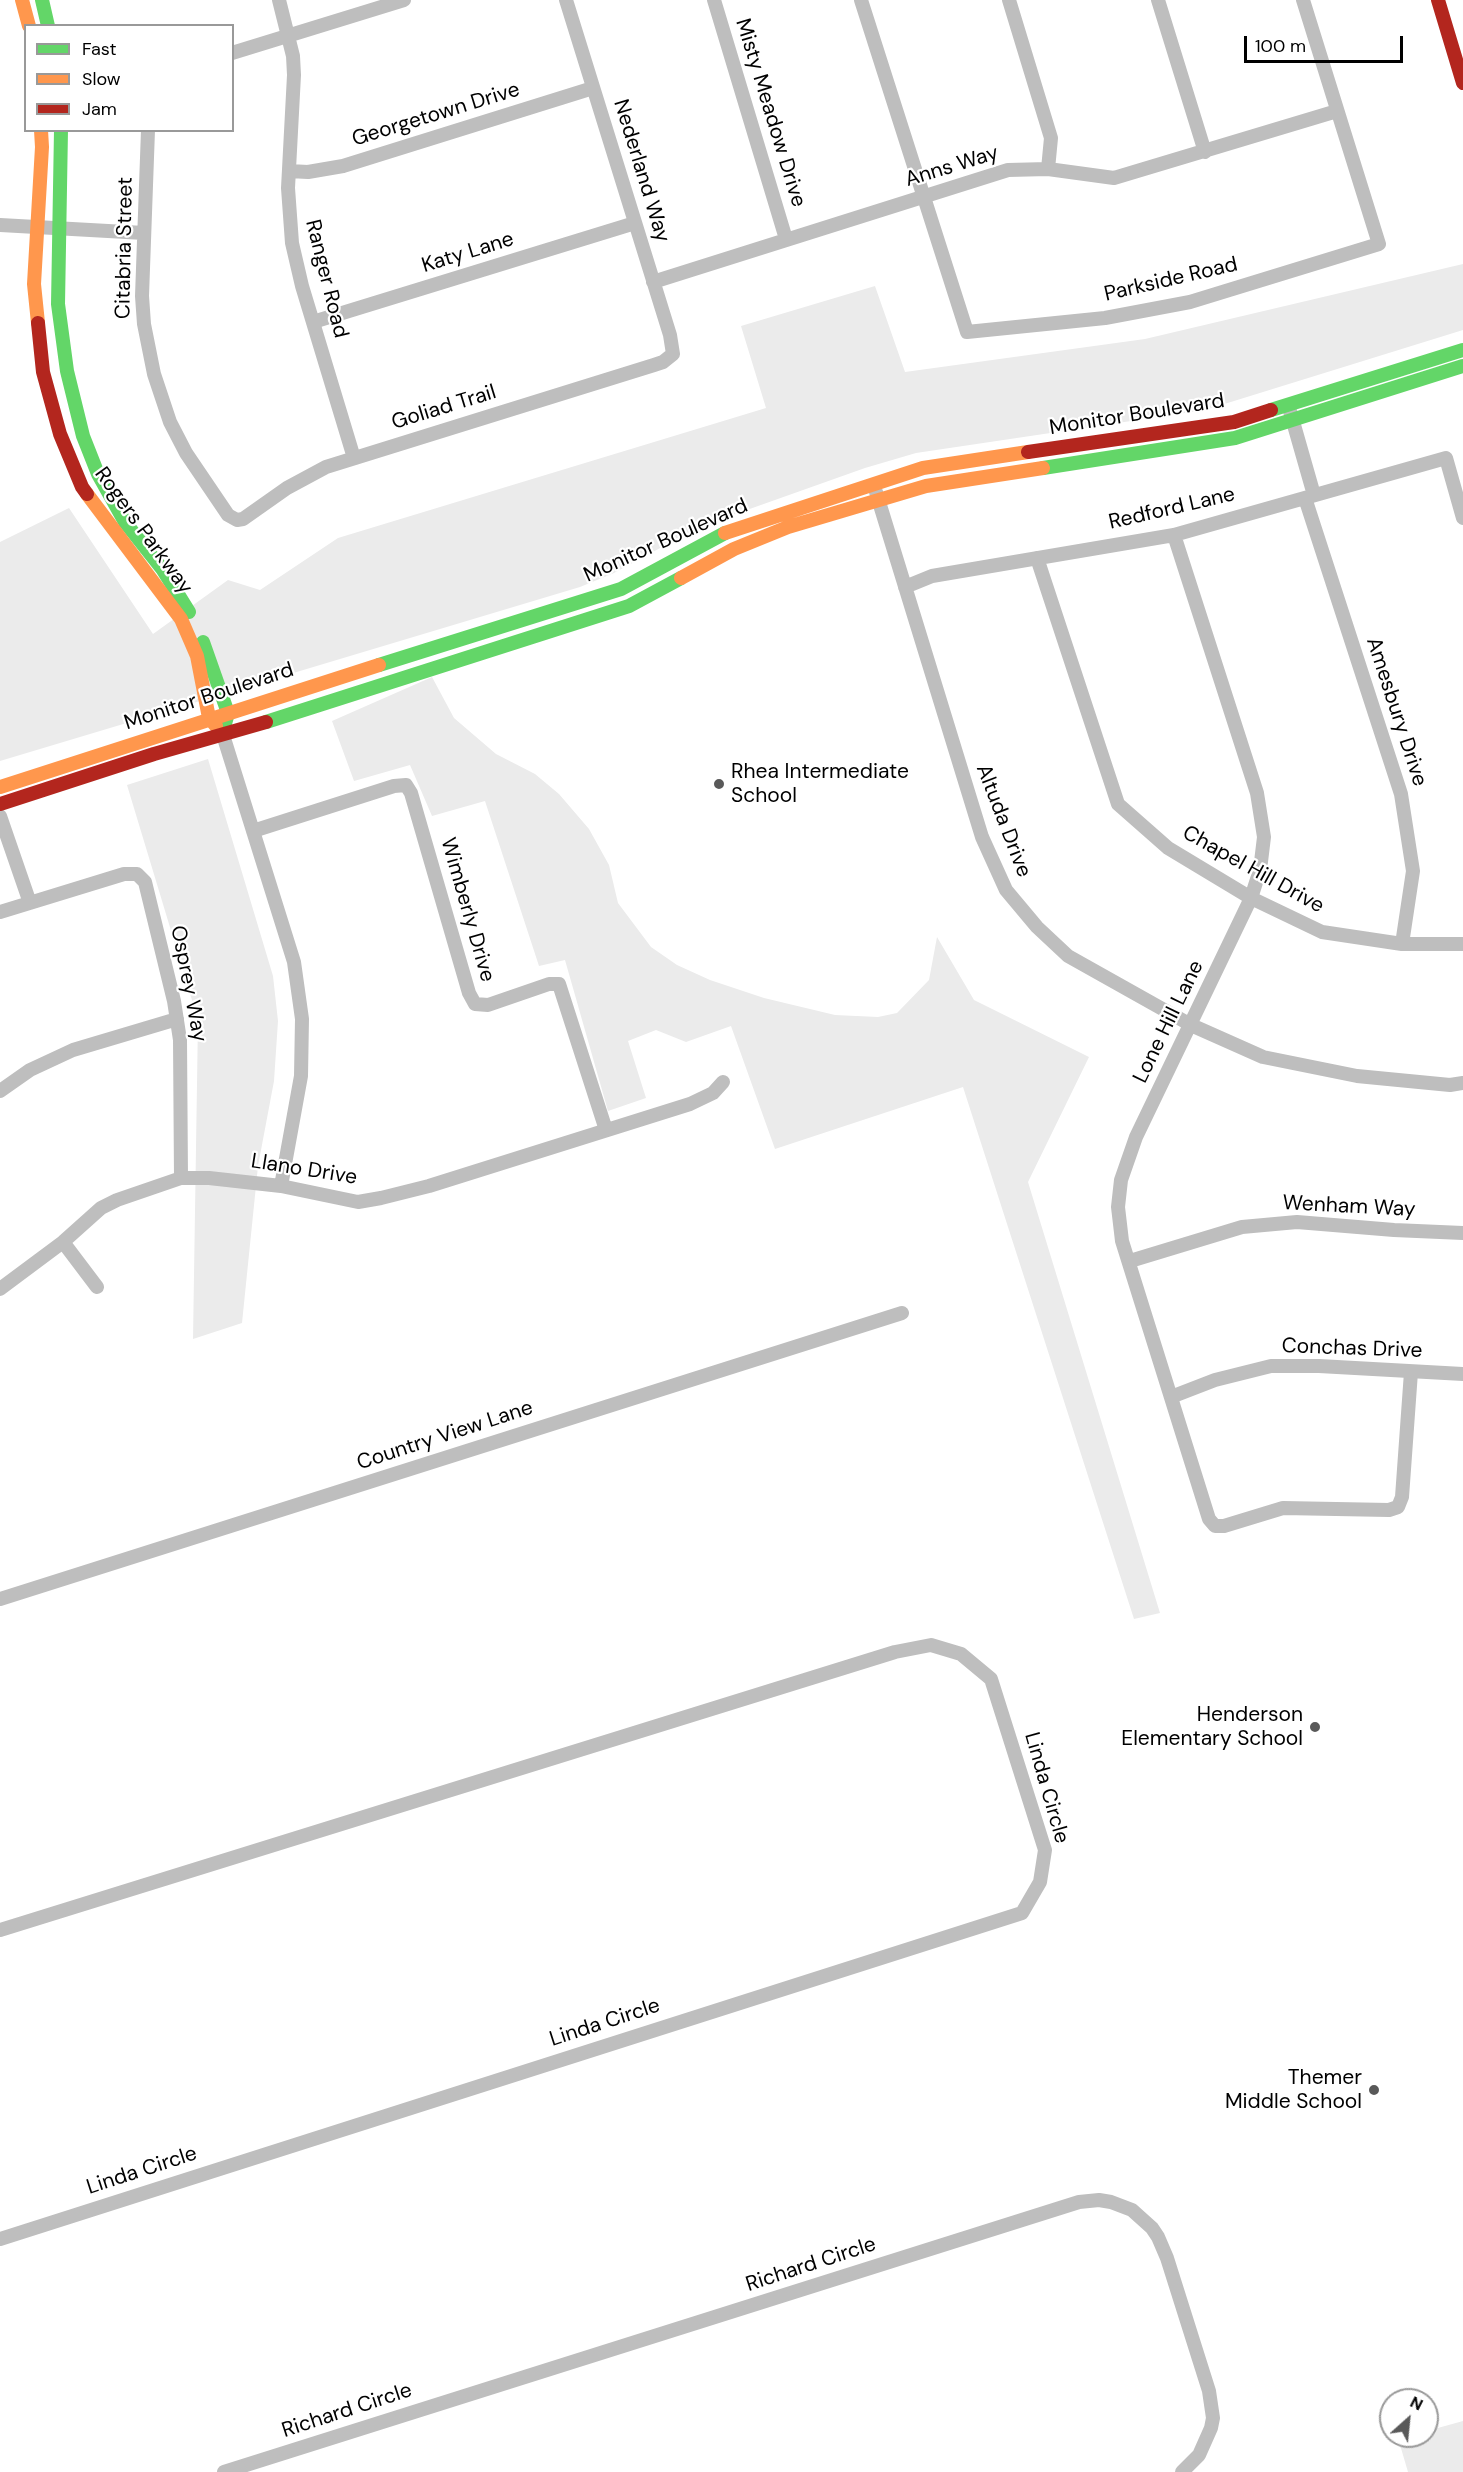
<!DOCTYPE html>
<html>
<head>
<meta charset="utf-8">
<style>
  body { margin:0 }
  #map { position:relative; width:1463px; height:2472px; overflow:hidden; background:#fff; font-family:"DM Sans",sans-serif }
  canvas { display:block }
  .legend { position:absolute; left:24px; top:24px; width:210px; height:108px; box-sizing:border-box; background:#fff; border:2px solid #999; margin:0; padding:8px 10px; list-style:none; font-size:18px; color:#000 }
  .legend li { display:flex; align-items:center; gap:12px; height:30px }
  .legend b { width:30px; border:2px solid #999 }
  .north { position:absolute; left:1379px; top:2388px; width:60px; height:60px; box-sizing:border-box; background:#fff; border:2px solid #999; border-radius:50%; rotate:27deg; font-size:16px; font-weight:700; line-height:24px; text-align:center; color:#000 }
  .north::after { content:''; display:block; margin:auto; width:21px; height:27px; background:#595959; clip-path:polygon(50% 0,100% 100%,50% 72%,0 100%) }
  .scale { position:absolute; left:1244px; top:36px; width:159px; height:27px; box-sizing:border-box; border:3px solid #000; border-top:0; padding-left:8px; font-size:18px; line-height:21px; white-space:nowrap; color:#000; -webkit-text-stroke:4px #fff; paint-order:stroke }
</style>
</head>
<body>
<div id="map">
<canvas width="1463" height="2472"></canvas>
<ul class="legend">
<li><b style="height:8px;background:#63d668"></b>Fast</li>
<li><b style="height:8px;background:#ff974d"></b>Slow</li>
<li><b style="height:8px;background:#b3261e"></b>Jam</li>
</ul>
<div class="north">N</div>
<div class="scale">100 m</div>
</div>
<script>
const ctx = document.querySelector('canvas').getContext('2d');
ctx.lineJoin = 'round';
function fillPath(path, color) { ctx.fillStyle = color; ctx.fill(path, 'evenodd'); }
const shape = rows => new Path2D(rows.map(r => 'M' + r).join(''));
function trace(path, color, width, dash) { ctx.strokeStyle = color; ctx.lineWidth = width; ctx.lineCap = dash ? 'butt' : 'round'; ctx.setLineDash(dash || []); ctx.stroke(path); }
function label(font, color, halo, rows, align = 'center') {
  ctx.font = font + ' "DM Sans",sans-serif'; ctx.lineWidth = 4.5; ctx.setLineDash([]); ctx.textBaseline = 'middle'; ctx.strokeStyle = halo; ctx.fillStyle = color; for (const [text, x, y, turn = 0] of rows) {
    ctx.save(); ctx.translate(x, y); ctx.rotate((+turn || 0) * Math.PI / 180); ctx.textAlign = isNaN(turn) ? turn : align; if (halo) ctx.strokeText(text, 0, 0); ctx.fillText(text, 0, 0); ctx.restore();
  }
}
fillPath(shape([
  [1463,264,1463,330,1205,410,916,453,865,468,699,527,614,573,580,587,0,761,0,542,69,508,153,634,228,580,260,590,338,538,766,408,741,326,875,286,905,372,1145,339],
  [432,677,454,718,496,754,535,774,559,794,589,829,609,865,618,903,651,947,677,965,710,980,764,998,835,1015,878,1017,897,1013,929,980,937,937,974,1000,1089,1057,1028,1182,1160,1613,1134,1619,963,1087,775,1149,731,1026,686,1042,656,1030,628,1041,646,1098,608,1111,565,960,539,966,485,801,432,816,410,765,354,781,332,721],
  [208,759,273,976,278,1021,274,1081,258,1166,242,1323,193,1339,198,1020,127,785],
  [1463,2421,1463,2472,1408,2472,1398,2438,1427,2436,1427,2431]
]), '#ebebeb');
trace(shape([
  [279,0,293,56,294,75,288,188,292,243,302,286,354,458],
  [714,0,786,239],
  [861,0,967,332,1105,318,1190,302,1379,244,1303,0],
  [1009,0,1051,138,1048,169],
  [1158,0,1205,152],
  [232,53,404,0],
  [148,130,142,296,144,324,154,374,170,422,186,453,228,515,237,520,243,519,287,488,326,467,654,365,663,362,673,354,670,335,566,0],
  [289,171,308,172,343,166,593,88],
  [0,225,144,233],
  [653,282,1008,170,1048,169,1114,178,1337,111],
  [313,322,635,223],
  [1290,411,1314,495],
  [876,492,982,837,1006,890,1037,927,1068,956,1191,1025,1263,1057,1357,1076,1450,1085,1463,1083],
  [1305,498,1401,794,1413,871,1402,944],
  [1174,535,1257,793,1264,837,1260,870,1251,898,1136,1137,1121,1180,1118,1207,1122,1241,1209,1519,1215,1526,1224,1526,1283,1508,1389,1510,1398,1507,1402,1497,1411,1372],
  [1037,558,1118,804,1168,848,1251,898,1322,932,1402,944,1463,944],
  [905,587,932,576,1174,535,1446,458,1463,518],
  [223,735,294,962,302,1019,301,1076,281,1186],
  [0,816,30,903],
  [253,831,394,786,406,785,411,793,469,993,475,1004,488,1005,549,984,559,984,606,1130],
  [0,912,124,874,137,874,145,882,174,1001,180,1040,181,1178],
  [0,1091,30,1070,73,1050,177,1019],
  [63,1242,97,1287],
  [1130,1261,1242,1227,1297,1222,1394,1230,1463,1233],
  [0,1289,63,1242,101,1208,117,1200,181,1178,209,1178,281,1186,358,1202,381,1198,429,1186,690,1104,713,1093,723,1082],
  [1171,1397,1215,1380,1271,1366,1319,1366,1463,1374],
  [0,1599,902,1313],
  [0,1930,895,1652,931,1645,961,1654,991,1679,1045,1850,1040,1882,1022,1913,0,2239],
  [224,2472,1079,2202,1099,2200,1111,2202,1132,2210,1152,2228,1158,2237,1167,2258,1209,2391,1213,2418,1211,2428,1199,2455,1182,2472]
]), '#bebebe', 14);
trace(shape([
  [42,0,48,26],
  [61,130,58,304,67,371,83,436,98,474,125,522,163,570,189,612],
  [1271,410,1463,350],
  [1043,468,1235,438,1463,366],
  [203,642,228,713,225,724],
  [379,665,621,589,725,533],
  [266,722,629,606,681,578]
]), '#63d668', 14);
trace(shape([
  [22,0,29,26],
  [38,323,34,284,42,147,41,130],
  [87,494,181,619,197,656,209,718,216,726],
  [725,533,923,468,1028,452],
  [681,578,734,549,788,527,926,486,1043,468],
  [0,787,379,665]
]), '#ff974d', 14);
trace(shape([
  [1438,0,1463,83],
  [38,323,43,372,60,434,82,487,87,494],
  [1028,452,1234,422,1271,410],
  [0,804,154,754,266,722]
]), '#b3261e', 14);
for (const [x, y, r, color] of [
  [719,784,6,"#595959"],
  [1315,1727,6,"#595959"],
  [1374,2090,6,"#595959"]
]) { const dot = new Path2D(); dot.arc(x, y, r, 0, 2 * Math.PI); ctx.fillStyle = color; ctx.fill(dot); trace(dot, '#fff', 2); }
label('21px', '#000', '#fff', [
  ["Misty Meadow Drive",770,113,73],
  ["Georgetown Drive",436,115,-17],
  ["Anns Way",952,167,-17],
  ["Nederland Way",641,171,73],
  ["Citabria Street",125,248,-89],
  ["Katy Lane",468,253,-17],
  ["Ranger Road",326,279,76],
  ["Parkside Road",1171,280,-13],
  ["Goliad Trail",444,408,-17],
  ["Monitor Boulevard",1137,415,-9],
  ["Redford Lane",1172,509,-13],
  ["Rogers Parkway",143,531,54],
  ["Monitor Boulevard",666,541,-24],
  ["Monitor Boulevard",209,697,-18],
  ["Amesbury Drive",1396,712,72],
  ["Altuda Drive",1003,821,69],
  ["Chapel Hill Drive",1253,870,29],
  ["Wimberly Drive",467,910,74],
  ["Osprey Way",188,984,79],
  ["Lone Hill Lane",1169,1022,-64],
  ["Llano Drive",304,1170,9],
  ["Wenham Way",1349,1207,3],
  ["Conchas Drive",1352,1349,2],
  ["Country View Lane",445,1436,-18],
  ["Linda Circle",1046,1788,74],
  ["Linda Circle",605,2023,-18],
  ["Linda Circle",142,2171,-18],
  ["Richard Circle",811,2265,-18],
  ["Richard Circle",347,2411,-18]
]);
label('21px', '#000', '#fff', [
  ["Rhea Intermediate",731,772,"left"],
  ["School",731,796,"left"],
  ["Henderson",1303,1715],
  ["Elementary School",1303,1739],
  ["Themer",1362,2078],
  ["Middle School",1362,2102]
], 'right');
</script>
</body>
</html>
